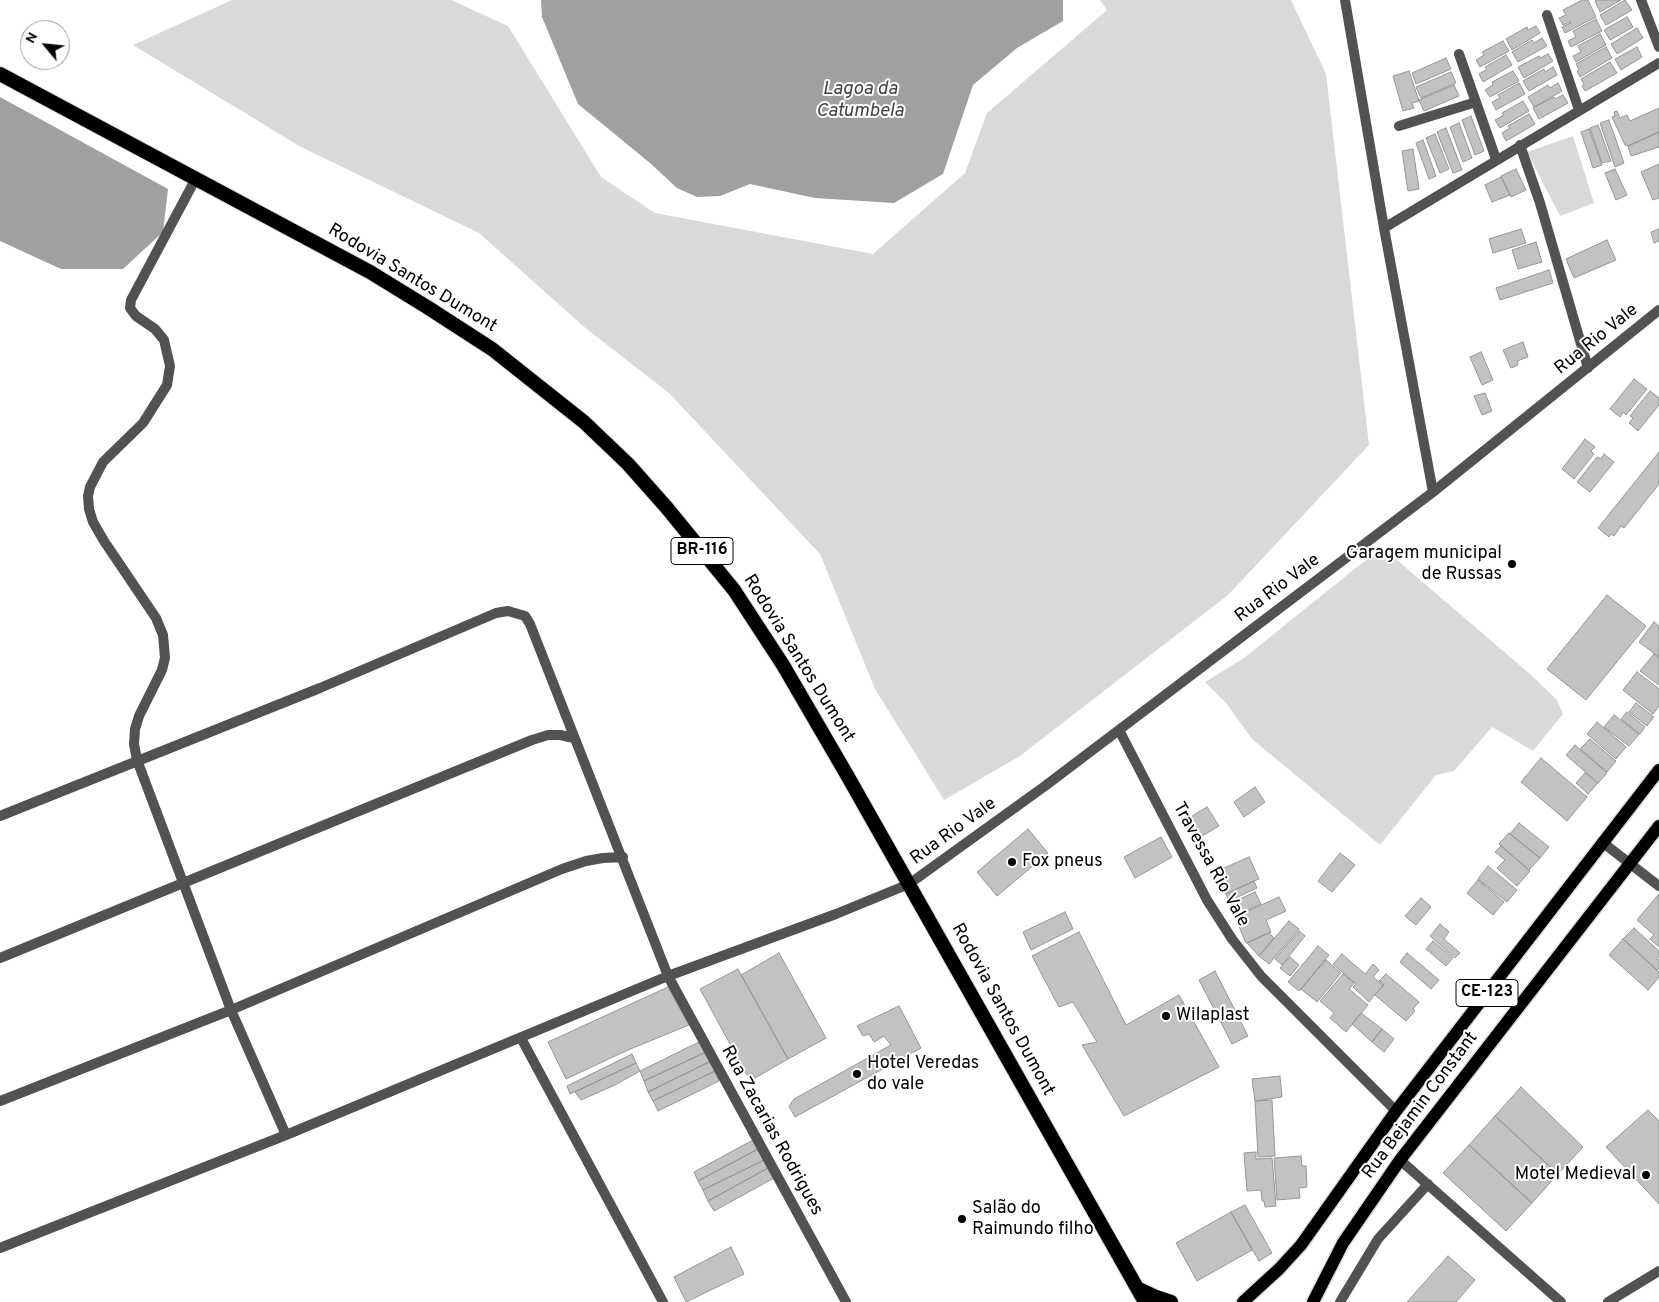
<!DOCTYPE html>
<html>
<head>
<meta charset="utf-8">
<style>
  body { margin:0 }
  #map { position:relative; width:1659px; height:1302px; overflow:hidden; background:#fff; font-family:Overpass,sans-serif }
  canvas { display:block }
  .north { position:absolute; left:20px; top:20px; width:50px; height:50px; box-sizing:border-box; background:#fff; border:1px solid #999; border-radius:50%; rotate:298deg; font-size:14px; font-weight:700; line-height:20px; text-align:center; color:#000 }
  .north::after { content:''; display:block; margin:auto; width:18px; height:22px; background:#000; clip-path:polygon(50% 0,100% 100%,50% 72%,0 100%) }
</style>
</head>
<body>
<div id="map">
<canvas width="1659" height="1302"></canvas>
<div class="north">N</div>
</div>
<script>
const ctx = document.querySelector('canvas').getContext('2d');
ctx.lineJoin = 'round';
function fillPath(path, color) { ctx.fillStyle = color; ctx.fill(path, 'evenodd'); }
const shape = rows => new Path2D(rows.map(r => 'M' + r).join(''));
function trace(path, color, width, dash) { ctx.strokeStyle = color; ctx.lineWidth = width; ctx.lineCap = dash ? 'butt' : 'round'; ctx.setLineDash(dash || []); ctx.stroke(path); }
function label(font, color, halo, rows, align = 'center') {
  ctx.font = font + ' Overpass,sans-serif'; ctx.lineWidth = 4; ctx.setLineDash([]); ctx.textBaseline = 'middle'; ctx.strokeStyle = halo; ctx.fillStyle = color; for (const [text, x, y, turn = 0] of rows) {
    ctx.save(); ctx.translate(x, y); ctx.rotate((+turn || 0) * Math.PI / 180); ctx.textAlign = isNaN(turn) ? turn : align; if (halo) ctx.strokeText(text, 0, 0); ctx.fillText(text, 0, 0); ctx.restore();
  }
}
fillPath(shape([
  [232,0,451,0,508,26,601,177,655,213,873,254,965,173,987,113,1107,10,1100,0,1291,0,1326,74,1369,445,1228,595,1020,756,944,800,875,689,820,554,669,393,583,326,479,233,301,147,133,45],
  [1573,136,1594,203,1560,216,1527,152],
  [1383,548,1530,674,1557,700,1563,714,1533,751,1492,727,1454,771,1436,775,1380,845,1252,739,1227,704,1205,682,1244,658,1357,567]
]), '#d9d9d9');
fillPath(shape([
  [541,0,1063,0,1063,21,1017,48,973,85,943,174,894,203,815,198,750,184,720,196,697,197,677,188,650,163,578,104,542,17],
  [0,97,168,189,163,232,123,269,61,269,0,241]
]), '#a0a0a0');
const building = shape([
  [1582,0,1588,0,1596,17,1565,33,1562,27,1571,23,1570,22,1563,25,1559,18,1566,15,1563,10,1582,0],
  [1597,0,1621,0,1600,12,1595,1,1597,0],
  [1625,0,1632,10,1606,25,1600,15,1625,0],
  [1627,17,1633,27,1610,40,1604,30,1627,17],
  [1596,19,1602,31,1571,47,1568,41,1576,37,1573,31,1596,19],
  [1536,26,1540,33,1512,50,1506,39,1527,27,1528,30,1536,26],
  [1637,28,1643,38,1617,54,1611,44,1637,28],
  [1600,34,1606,45,1576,62,1573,56,1581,52,1578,46,1600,34],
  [1542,38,1547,46,1518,62,1512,52,1532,40,1534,43,1542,38],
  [1503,41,1509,51,1480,67,1476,60,1484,55,1482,52,1503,41],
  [1606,47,1612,58,1580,77,1577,71,1579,69,1576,64,1606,47],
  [1637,47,1642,57,1621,70,1615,59,1637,47],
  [1548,54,1553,61,1524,78,1518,67,1539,56,1540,58,1548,54],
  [1506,55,1512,65,1483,82,1479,74,1487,69,1485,67,1506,55],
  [1446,58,1451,69,1416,84,1412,73,1446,58],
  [1610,62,1617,73,1585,91,1582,86,1584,84,1581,79,1610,62],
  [1553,67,1557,75,1529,91,1523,81,1544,69,1545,72,1553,67],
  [1409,71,1419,101,1412,103,1414,108,1403,111,1393,76,1409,71],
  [1513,71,1519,81,1490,97,1485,90,1493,85,1492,82,1513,71],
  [1451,72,1456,83,1421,98,1416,87,1451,72],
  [1519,83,1525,94,1496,110,1492,102,1500,98,1498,95,1519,83],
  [1558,83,1562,91,1534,107,1528,97,1548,85,1550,88,1558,83],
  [1454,85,1459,96,1424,111,1419,100,1454,85],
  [1563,95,1568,103,1539,119,1533,108,1554,97,1555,99,1563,95],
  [1523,101,1529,111,1500,128,1495,120,1504,115,1502,113,1523,101],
  [1659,108,1659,132,1628,146,1625,145,1612,117,1615,116,1614,112,1617,111,1620,118,1627,115,1630,121,1659,108],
  [1529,114,1535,124,1506,141,1502,133,1510,128,1508,126,1529,114],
  [1471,116,1484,151,1475,155,1462,120,1471,116],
  [1609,120,1624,163,1615,167,1600,123,1609,120],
  [1459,123,1472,158,1463,162,1450,127,1459,123],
  [1598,125,1611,161,1602,163,1590,128,1598,125],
  [1446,128,1462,170,1453,173,1437,132,1446,128],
  [1589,129,1602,165,1593,168,1581,132,1589,129],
  [1659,132,1659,147,1631,156,1628,146,1659,132],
  [1435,134,1449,169,1440,173,1426,138,1435,134],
  [1423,140,1436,176,1429,179,1416,143,1423,140],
  [1413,149,1419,189,1408,191,1402,151,1413,149],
  [1659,164,1659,198,1653,200,1641,172,1659,164],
  [1516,169,1526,190,1511,197,1501,176,1516,169],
  [1615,169,1627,195,1616,200,1605,173,1615,169],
  [1501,177,1510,195,1492,202,1485,185,1501,177],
  [1521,229,1526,243,1493,253,1489,239,1521,229],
  [1659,229,1659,241,1654,243,1651,232,1659,229],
  [1607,240,1616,260,1574,278,1566,259,1607,240],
  [1536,242,1542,262,1518,269,1512,250,1536,242],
  [1549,270,1553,283,1500,300,1496,288,1549,270],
  [1523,342,1528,357,1517,361,1518,365,1511,368,1503,350,1523,342],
  [1481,352,1493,380,1482,385,1470,357,1481,352],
  [1634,379,1647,389,1626,415,1623,412,1620,417,1610,409,1634,379],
  [1650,391,1659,398,1659,405,1638,431,1629,423,1633,418,1630,416,1650,391],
  [1485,393,1492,411,1482,415,1474,396,1485,393],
  [1585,439,1595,447,1591,451,1594,454,1574,479,1562,469,1585,439],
  [1659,452,1659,484,1624,528,1621,526,1614,536,1611,534,1609,537,1598,528,1659,452],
  [1604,454,1614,462,1590,492,1577,482,1597,457,1601,459,1604,454],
  [1607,595,1646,626,1586,700,1547,669,1607,595],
  [1654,622,1659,626,1659,657,1639,642,1654,622],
  [1654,654,1659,658,1659,685,1640,671,1654,654],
  [1637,672,1659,689,1659,706,1653,714,1623,690,1637,672],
  [1636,703,1654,717,1647,726,1629,712,1636,703],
  [1627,712,1645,727,1640,734,1621,719,1627,712],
  [1614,715,1639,734,1629,746,1604,727,1614,715],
  [1597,722,1626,747,1616,759,1587,734,1597,722],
  [1590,739,1616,761,1607,772,1580,749,1590,739],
  [1575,745,1607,773,1598,783,1566,755,1575,745],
  [1541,758,1587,797,1567,821,1521,782,1541,758],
  [1585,773,1598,783,1588,794,1576,783,1585,773],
  [1255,787,1265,802,1244,817,1234,802,1255,787],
  [1207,807,1219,826,1195,840,1184,821,1207,807],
  [1519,823,1549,847,1540,858,1510,834,1519,823],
  [1028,829,1048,853,997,896,977,872,1028,829],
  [1509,833,1540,858,1529,870,1499,844,1509,833],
  [1161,837,1172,857,1135,878,1124,857,1161,837],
  [1501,846,1530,871,1517,886,1497,868,1505,860,1495,852,1501,846],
  [1340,853,1355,865,1332,892,1318,881,1340,853],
  [1249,857,1259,879,1225,894,1215,872,1249,857],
  [1488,866,1517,890,1507,902,1478,879,1488,866],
  [1478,880,1504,902,1493,915,1467,893,1478,880],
  [1254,881,1257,888,1229,901,1226,894,1254,881],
  [1255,892,1261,904,1234,916,1229,904,1255,892],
  [1658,895,1659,896,1659,947,1650,939,1654,935,1637,920,1658,895],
  [1279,897,1286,911,1266,920,1271,932,1246,943,1235,917,1279,897],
  [1421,898,1431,907,1416,925,1405,916,1421,898],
  [1065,912,1073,929,1031,950,1023,932,1065,912],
  [1289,921,1299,929,1269,964,1259,956,1289,921],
  [1440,924,1449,932,1444,939,1460,953,1455,958,1430,936,1440,924],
  [1634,928,1659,951,1659,956,1657,959,1659,960,1659,968,1657,970,1623,939,1634,928],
  [1299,931,1305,936,1282,965,1275,959,1299,931],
  [1079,932,1126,1025,1179,995,1219,1067,1124,1116,1082,1045,1097,1042,1073,1002,1059,1007,1032,956,1079,932],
  [1269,933,1274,938,1259,956,1247,943,1269,933],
  [1623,939,1659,972,1659,977,1648,990,1609,955,1623,939],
  [1433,941,1453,958,1446,966,1426,949,1433,941],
  [1318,946,1329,955,1299,991,1288,982,1318,946],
  [779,953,826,1038,788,1059,741,975,779,953],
  [1407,953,1439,980,1431,989,1400,962,1407,953],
  [1342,954,1365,974,1373,964,1379,970,1373,977,1383,985,1369,1002,1353,987,1356,984,1333,964,1342,954],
  [1290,957,1299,965,1290,976,1280,968,1290,957],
  [1326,960,1341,973,1317,1002,1301,989,1326,960],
  [738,969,788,1059,755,1078,752,1073,747,1075,700,989,738,969],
  [1215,971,1248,1036,1232,1044,1199,980,1215,971],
  [1343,974,1354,983,1349,989,1368,1005,1346,1032,1330,1018,1334,1013,1320,1001,1343,974],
  [1386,974,1419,1002,1413,1009,1415,1011,1406,1021,1375,995,1384,985,1379,981,1386,974],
  [668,987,689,1025,628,1050,566,1079,548,1042,668,987],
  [899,1006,921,1048,795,1117,789,1106,794,1099,891,1045,884,1036,874,1042,869,1034,863,1036,857,1026,899,1006],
  [1361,1013,1382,1029,1372,1042,1352,1024,1361,1013],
  [1382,1029,1394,1039,1384,1052,1372,1042,1382,1029],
  [701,1041,706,1052,644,1081,640,1071,701,1041],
  [706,1052,711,1061,648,1092,644,1081,706,1052],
  [632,1054,636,1063,570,1094,567,1086,632,1054],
  [711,1061,715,1071,653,1101,648,1092,711,1061],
  [636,1063,640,1071,615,1085,581,1100,575,1092,636,1063],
  [715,1071,719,1081,658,1111,653,1101,715,1071],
  [1280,1076,1282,1097,1255,1101,1252,1079,1280,1076],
  [1521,1087,1583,1147,1558,1174,1495,1116,1521,1087],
  [1272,1100,1275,1156,1258,1157,1255,1101,1272,1100],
  [1648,1110,1659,1121,1659,1204,1606,1147,1648,1110],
  [1495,1116,1558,1174,1532,1203,1469,1145,1495,1116],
  [753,1140,758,1149,698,1181,694,1172,753,1140],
  [1469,1145,1532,1203,1506,1231,1443,1173,1469,1145],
  [758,1149,764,1160,703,1190,698,1181,758,1149],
  [1256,1152,1256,1159,1272,1158,1276,1206,1265,1207,1264,1201,1262,1201,1261,1190,1247,1191,1244,1153,1256,1152],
  [1301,1156,1302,1166,1306,1166,1307,1187,1299,1188,1300,1198,1277,1200,1274,1158,1301,1156],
  [764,1160,768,1168,708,1201,703,1190,764,1160],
  [768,1168,774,1178,714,1211,708,1201,768,1168],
  [1245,1205,1272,1253,1259,1261,1231,1212,1245,1205],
  [1231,1212,1252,1250,1197,1281,1176,1243,1231,1212],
  [731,1247,744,1274,686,1302,674,1277,731,1247],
  [1448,1256,1475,1280,1456,1302,1407,1302,1448,1256]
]);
fillPath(building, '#c2c2c2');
trace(building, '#969696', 1);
const primary = shape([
  [1243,1302,1279,1269,1301,1245,1396,1111,1659,770],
  [1313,1302,1343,1243,1400,1160,1659,826]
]);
const trunk = shape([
  [0,74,370,272,427,307,492,349,584,422,628,464,667,508,734,590,783,665,847,775,1145,1302],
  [1137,1288,1156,1297,1171,1302]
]);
trace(primary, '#dbdbdb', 15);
trace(trunk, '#dbdbdb', 16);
trace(shape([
  [1345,0,1384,228,1433,492],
  [1641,0,1659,47],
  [1547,15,1579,110],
  [1459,54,1496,159],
  [1399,126,1476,102],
  [1520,145,1540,203,1588,368],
  [196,178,131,300,130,308,136,316,155,329,164,340,170,366,167,385,143,423,103,462,90,487,88,496,89,509,93,522,104,541,156,618,163,635,165,658,162,670,139,716,135,729,134,744,137,760,231,1010,286,1135],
  [1384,228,1659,63],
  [1119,730,1207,900,1232,939,1261,976,1396,1111],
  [0,816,320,688,496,613,508,611,525,616,530,624,668,976,846,1302],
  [1602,842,1659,886],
  [0,958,532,740,548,735,560,735,574,738],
  [521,1038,663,1302],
  [0,1101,231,1010,562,869,586,861,603,858,623,857],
  [1400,1160,1561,1302],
  [0,1248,286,1135,668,976,836,914,909,884,1045,786,1433,492,1659,310],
  [1340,1302,1378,1239,1428,1184],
  [1608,1302,1659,1271]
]), '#525252', 10);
trace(primary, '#000', 12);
trace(trunk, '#000', 14);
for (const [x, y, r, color] of [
  [1512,564,5,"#000"],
  [1012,862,5,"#000"],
  [1166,1016,5,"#000"],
  [857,1074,5,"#000"],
  [1646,1175,5,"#000"],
  [962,1219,5,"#000"]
]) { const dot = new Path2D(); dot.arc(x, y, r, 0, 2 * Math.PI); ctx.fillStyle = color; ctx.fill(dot); trace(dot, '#fff', 2); }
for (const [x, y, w] of [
  [702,551,62],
  [1487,993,62]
]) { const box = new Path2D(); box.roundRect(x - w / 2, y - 13.5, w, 27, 4); ctx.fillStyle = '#fff'; ctx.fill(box); trace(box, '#000', 1); }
label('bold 16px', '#000', null, [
  ["BR-116",702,551],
  ["CE-123",1487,993]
]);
label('18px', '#000', '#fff', [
  ["Rodovia Santos Dumont",412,279,31],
  ["Rua Rio Vale",1597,340,-39],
  ["Rua Rio Vale",1278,589,-37],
  ["Rodovia Santos Dumont",798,659,58],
  ["Rua Rio Vale",954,832,-36],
  ["Travessa Rio Vale",1210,865,61],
  ["Rodovia Santos Dumont",1002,1010,61],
  ["Rua Bejamin Constant",1421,1106,-53],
  ["Rua Zacarias Rodrigues",771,1131,61]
]);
label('18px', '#000', '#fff', [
  ["Garagem municipal",1502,554,"right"],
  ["de Russas",1502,575,"right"],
  ["Fox pneus",1022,862],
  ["Wilaplast",1176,1016],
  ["Hotel Veredas",867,1064],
  ["do vale",867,1085],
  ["Motel Medieval",1636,1175,"right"],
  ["Salão do",972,1209],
  ["Raimundo filho",972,1230]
], 'left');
label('italic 19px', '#414141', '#fff', [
  ["Lagoa da",860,90],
  ["Catumbela",860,112]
]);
</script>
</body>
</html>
